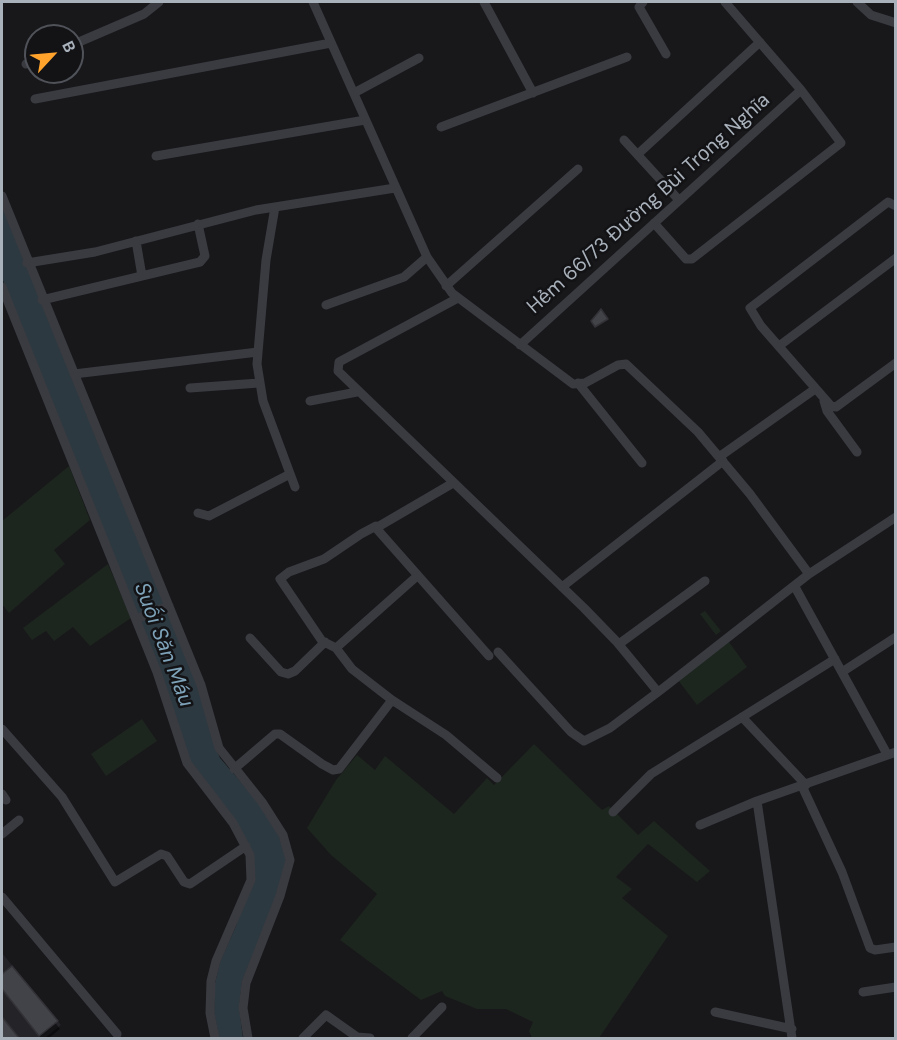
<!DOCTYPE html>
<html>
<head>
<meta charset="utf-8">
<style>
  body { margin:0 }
  #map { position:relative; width:897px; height:1040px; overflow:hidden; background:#18181b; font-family:"DM Sans",sans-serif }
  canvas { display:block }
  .frame { position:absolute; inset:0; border:3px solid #a9b1bb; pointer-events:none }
  .north { position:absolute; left:24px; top:24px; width:60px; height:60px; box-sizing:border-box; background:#131316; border:2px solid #4f5258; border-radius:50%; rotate:64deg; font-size:16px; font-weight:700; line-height:24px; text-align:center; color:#a9b1bb }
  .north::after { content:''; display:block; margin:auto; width:21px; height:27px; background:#ffa32c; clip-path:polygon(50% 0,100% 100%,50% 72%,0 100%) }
</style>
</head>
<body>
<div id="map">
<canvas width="897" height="1040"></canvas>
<div class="frame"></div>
<div class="north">B</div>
</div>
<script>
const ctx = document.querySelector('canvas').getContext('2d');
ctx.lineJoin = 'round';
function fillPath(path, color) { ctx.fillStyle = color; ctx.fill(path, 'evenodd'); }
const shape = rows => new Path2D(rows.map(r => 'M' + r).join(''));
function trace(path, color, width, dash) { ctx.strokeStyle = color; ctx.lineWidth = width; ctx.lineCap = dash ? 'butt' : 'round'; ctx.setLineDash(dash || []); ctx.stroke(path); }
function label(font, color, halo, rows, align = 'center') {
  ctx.font = font + ' "DM Sans",sans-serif'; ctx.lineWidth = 5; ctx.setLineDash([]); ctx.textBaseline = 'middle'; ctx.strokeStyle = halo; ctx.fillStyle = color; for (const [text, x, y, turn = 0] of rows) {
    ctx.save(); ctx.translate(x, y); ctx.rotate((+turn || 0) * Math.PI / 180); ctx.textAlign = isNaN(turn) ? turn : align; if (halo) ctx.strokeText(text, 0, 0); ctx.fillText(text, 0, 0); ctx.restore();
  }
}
fillPath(shape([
  [2,953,61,1025,45,1038,2,1038]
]), '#242428');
fillPath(shape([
  [69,466,90,520,54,550,65,564,9,613,2,604,2,521],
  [108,564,131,618,90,646,73,627,54,641,46,631,32,640,23,628],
  [705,611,721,631,716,635,700,614],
  [729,642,747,667,697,705,678,680],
  [142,719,157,741,106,776,91,754],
  [534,744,602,810,609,806,638,835,654,821,710,871,697,882,648,844,616,877,632,889,622,898,668,936,599,1038,532,1038,529,1031,533,1022,506,1009,477,1009,445,996,442,991,421,1000,340,940,377,894,331,855,307,828,336,780,357,755,375,770,385,756,454,814,487,778,494,785]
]), '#1d261e');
fillPath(shape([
  [2,205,197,684,216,748,220,758,259,803,279,836,286,860,277,895,242,982,239,1007,243,1038,219,1038,214,1012,215,983,220,962,236,926,254,855,190,761,128,593,2,278]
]), '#2d3940');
fillPath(shape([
  [12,968,60,1029,49,1038,41,1038,2,989,2,976]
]), '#0007');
const building = shape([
  [601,309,608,319,595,327,591,321,601,309],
  [12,966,58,1021,39,1036,2,989,2,974,12,966],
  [2,1017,19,1038,2,1038,2,1017]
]);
fillPath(building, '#424348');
trace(building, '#323237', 1.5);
trace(shape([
  [313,2,427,257,452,293,573,384,585,383,618,365,626,364,698,432,750,494,809,574,896,517],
  [484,2,533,93],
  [643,2,639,7,666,54],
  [857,2,871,15,896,23],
  [72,45,144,14,159,2],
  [26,64,36,60],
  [354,93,419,58],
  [35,99,331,43],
  [441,127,627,57],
  [624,140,678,199],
  [638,154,760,42],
  [156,156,365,120],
  [2,196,201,685,219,748,262,802,283,835,290,860,280,896,246,983,243,1008,248,1038],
  [896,206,888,202,750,308,761,326,831,406,836,407,896,363],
  [275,207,266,260,257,364,263,401,295,487],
  [654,223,686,259,692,259,841,143,801,90,725,2],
  [136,241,142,276],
  [27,263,95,252,256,210,395,188],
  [446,286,578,169],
  [2,287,157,672,187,763,233,823,250,855,251,880,216,961,211,981,210,1013,215,1038],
  [458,298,339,362,338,371,584,608,616,641,658,692],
  [42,300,200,262,205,256,198,224],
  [326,305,404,277,427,257],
  [520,345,801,90],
  [779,346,896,258],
  [74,374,258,352],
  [578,383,642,463],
  [190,388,259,383],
  [310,401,357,392],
  [824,401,827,411,857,452],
  [719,457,815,389],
  [453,483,376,528,489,656],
  [198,513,209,516,290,474],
  [416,577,336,648,352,669,392,700,446,735,497,778],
  [562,587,723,461],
  [795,587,887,754],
  [136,619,169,606],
  [250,638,281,672,288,674,295,671,325,642],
  [619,644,705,581],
  [336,648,322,641,280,579,289,572,324,559,361,534,376,526],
  [498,652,571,732,584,741,610,728,662,689,809,574],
  [842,672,896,637],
  [742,717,806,785],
  [2,729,62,797,115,882,161,854,167,856,184,882,190,884,246,846],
  [234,769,275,734,280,734,322,764,333,770,339,769,392,700],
  [802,786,842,872,870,948,875,950,896,947],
  [2,794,6,800],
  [613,812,651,774,835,659],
  [700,825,757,801],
  [2,834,19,820],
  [2,897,117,1034],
  [863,992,896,987],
  [715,1012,792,1029],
  [303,1038,326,1015,357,1037,370,1038],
  [412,1038,442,1007],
  [792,1038,757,801,896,752]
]), '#393b40', 9);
label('20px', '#a9b1bb', '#131316', [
  ["Hẻm 66/73 Đường Bùi Trọng Nghĩa",649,204,-42]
]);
label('italic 21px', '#7ea3b9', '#131316', [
  ["Suối Săn Máu",163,645,69]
]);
</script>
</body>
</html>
